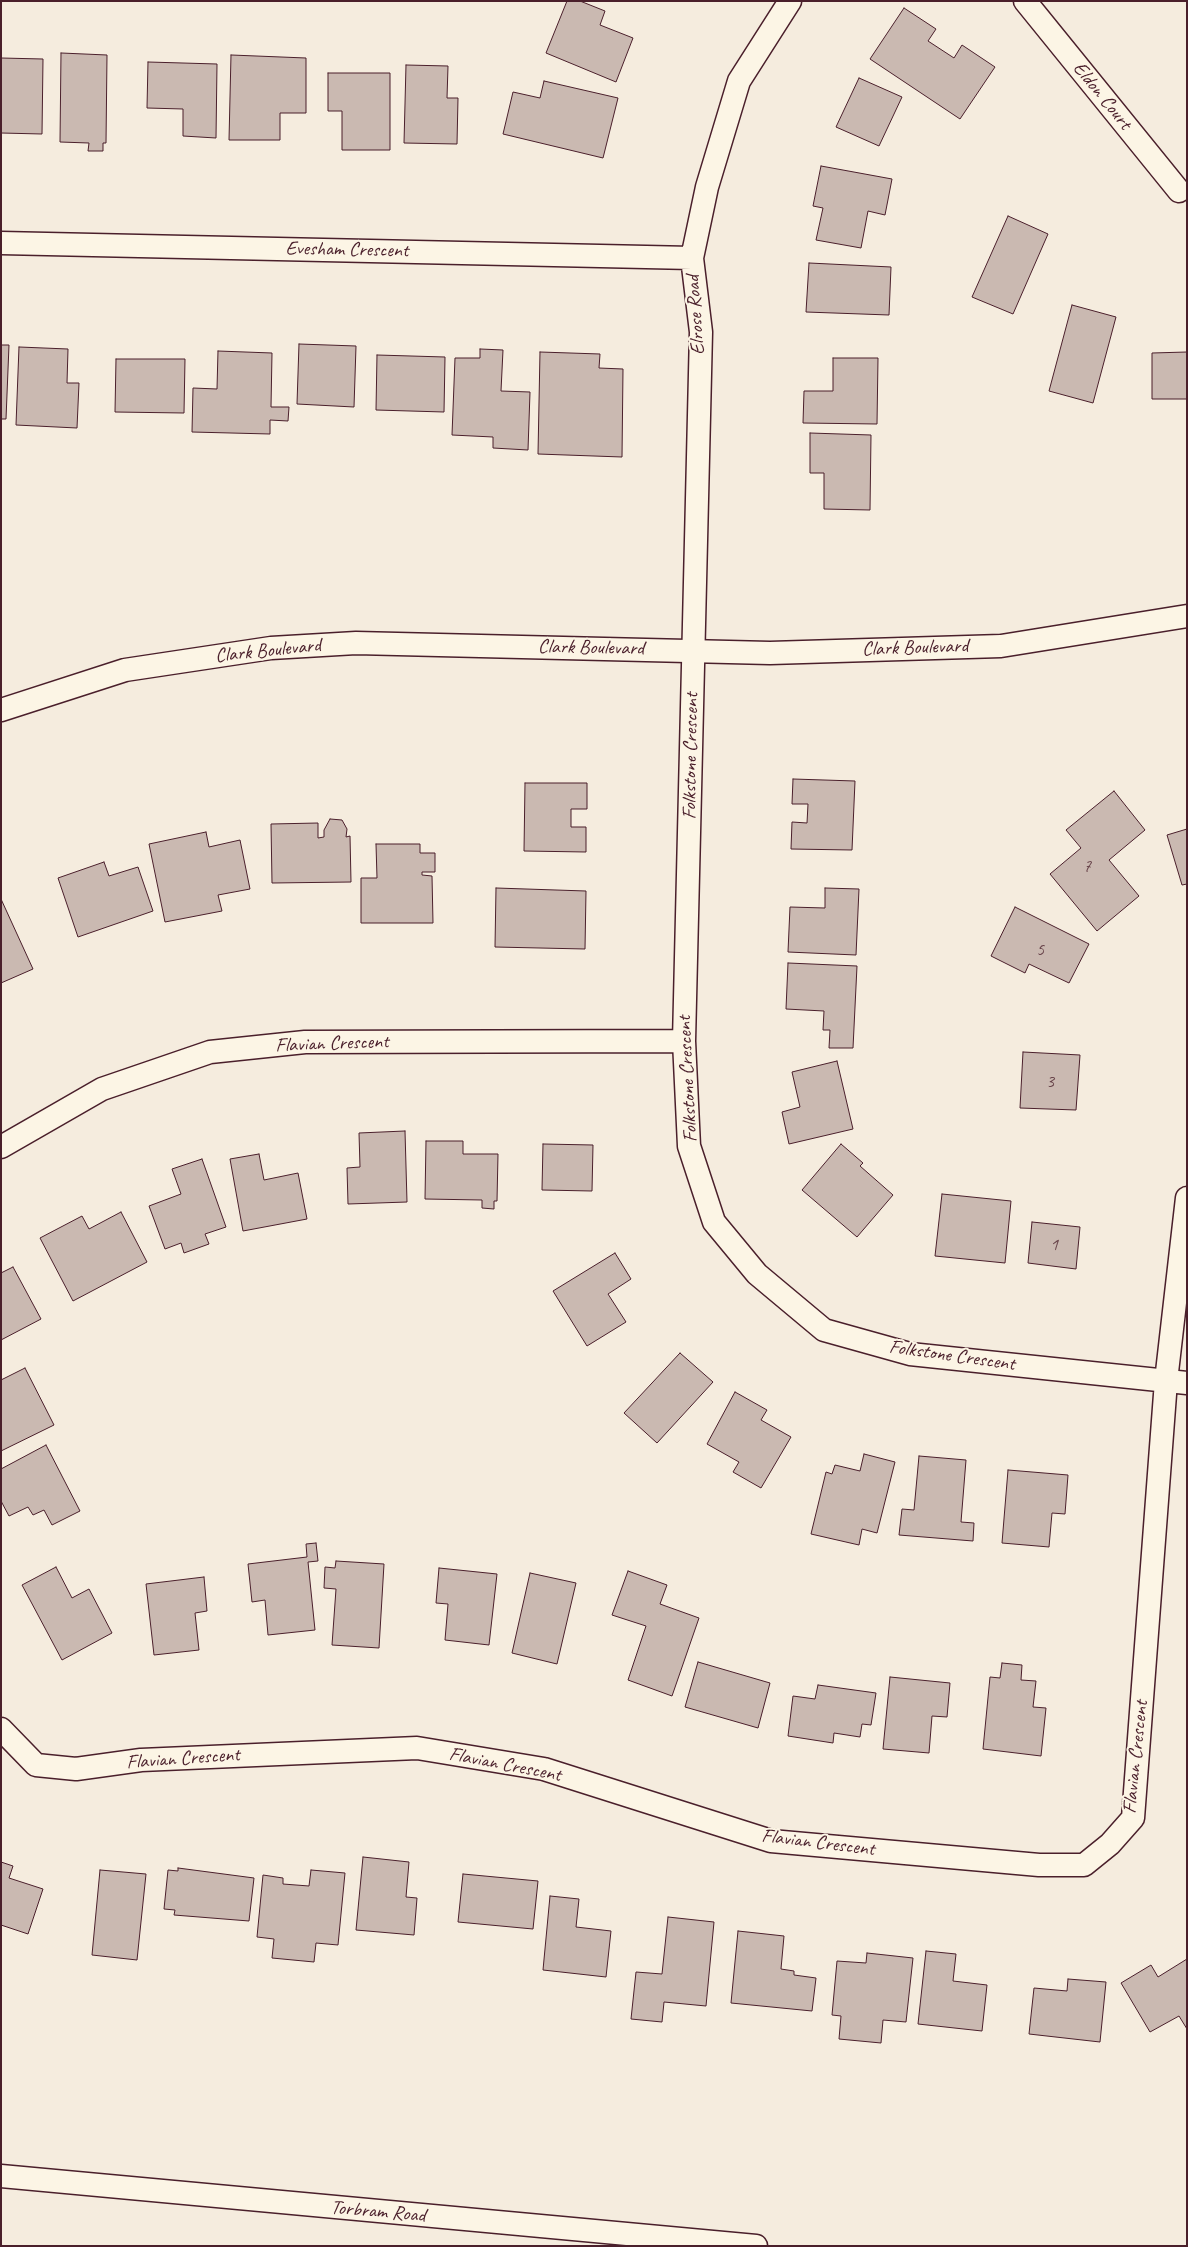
<!DOCTYPE html>
<html>
<head>
<meta charset="utf-8">
<style>
  body { margin:0 }
  #map { position:relative; width:1188px; height:2247px; overflow:hidden; background:#f5ecde; font-family:Caveat,sans-serif }
  canvas { display:block }
  .frame { position:absolute; inset:0; border:2px solid #4a1f2b; pointer-events:none }
</style>
</head>
<body>
<div id="map">
<canvas width="1188" height="2247"></canvas>
<div class="frame"></div>
</div>
<script>
const ctx = document.querySelector('canvas').getContext('2d');
ctx.lineJoin = 'round';
function fillPath(path, color) { ctx.fillStyle = color; ctx.fill(path, 'evenodd'); }
const shape = rows => new Path2D(rows.map(r => 'M' + r).join(''));
function trace(path, color, width, dash) { ctx.strokeStyle = color; ctx.lineWidth = width; ctx.lineCap = dash ? 'butt' : 'round'; ctx.setLineDash(dash || []); ctx.stroke(path); }
function label(font, color, halo, rows, align = 'center') {
  ctx.font = font + ' Caveat,sans-serif'; ctx.lineWidth = 4; ctx.setLineDash([]); ctx.textBaseline = 'middle'; ctx.strokeStyle = halo; ctx.fillStyle = color; for (const [text, x, y, turn = 0] of rows) {
    ctx.save(); ctx.translate(x, y); ctx.rotate((+turn || 0) * Math.PI / 180); ctx.textAlign = isNaN(turn) ? turn : align; if (halo) ctx.strokeText(text, 0, 0); ctx.fillText(text, 0, 0); ctx.restore();
  }
}
const building = shape([
  [567,1,580,1,605,11,600,25,633,38,616,82,546,53,567,1],
  [904,8,936,29,928,41,954,58,962,45,995,67,960,119,870,59,904,8],
  [61,53,107,55,106,143,103,143,103,151,88,151,89,143,60,142,61,53],
  [231,55,306,58,306,113,280,113,280,140,229,140,231,55],
  [1,58,43,59,42,134,1,133,1,58],
  [148,62,217,64,216,138,183,136,183,109,147,108,148,62],
  [406,65,448,66,447,98,458,98,457,144,404,143,406,65],
  [328,73,390,73,390,150,342,150,342,111,328,111,328,73],
  [859,78,902,97,879,146,836,127,859,78],
  [544,81,618,98,603,158,503,134,513,92,540,98,544,81],
  [821,166,892,179,885,215,868,211,861,248,816,240,823,208,813,206,821,166],
  [1008,216,1048,234,1013,314,972,297,1008,216],
  [809,263,891,267,889,315,806,312,809,263],
  [1072,305,1116,317,1093,403,1049,391,1072,305],
  [299,344,356,346,354,407,297,404,299,344],
  [1,345,9,345,6,419,1,419,1,423,1,345],
  [19,347,68,349,67,383,79,383,77,428,16,425,19,347],
  [480,349,503,350,501,391,530,392,528,450,493,448,493,437,452,435,455,358,480,358,480,349],
  [218,351,272,353,271,407,289,407,288,421,270,420,270,434,192,432,193,388,217,389,218,351],
  [540,352,600,354,599,368,623,369,622,457,538,454,540,352],
  [1187,352,1187,399,1152,399,1152,353,1187,352],
  [377,355,445,357,444,412,376,410,377,355],
  [833,358,878,358,877,424,803,423,804,391,833,391,833,358],
  [116,359,185,359,184,413,115,412,116,359],
  [810,433,871,435,870,510,824,509,824,473,810,473,810,433],
  [793,779,855,781,852,850,791,849,792,822,807,823,808,804,792,804,793,779],
  [525,783,587,783,587,809,571,809,571,827,586,827,586,852,524,851,525,783],
  [1114,791,1145,830,1109,860,1139,896,1097,931,1050,874,1081,848,1066,830,1114,791],
  [330,819,342,820,347,829,346,837,350,836,351,882,272,883,271,824,318,823,318,838,324,837,324,830,330,819],
  [1187,829,1187,884,1182,885,1167,835,1187,829],
  [206,832,209,847,240,840,250,889,218,895,222,911,165,922,149,844,206,832],
  [376,844,420,844,420,853,435,853,435,872,422,872,422,875,432,876,433,923,361,923,361,878,377,878,376,844],
  [104,862,109,876,138,867,153,911,78,937,58,878,104,862],
  [496,888,586,891,585,949,495,947,496,888],
  [825,888,859,889,856,955,788,952,790,907,825,908,825,888],
  [1,899,33,969,1,983,1,899],
  [1015,907,1089,944,1069,983,1029,964,1025,973,991,956,1015,907],
  [788,963,857,966,853,1048,829,1048,830,1030,823,1030,824,1011,786,1009,788,963],
  [1023,1052,1080,1055,1076,1110,1020,1108,1023,1052],
  [837,1061,853,1129,789,1144,782,1112,800,1107,792,1072,837,1061],
  [405,1131,407,1202,348,1204,347,1168,360,1167,359,1133,405,1131],
  [426,1141,463,1141,463,1154,498,1154,497,1201,494,1201,494,1209,482,1208,482,1200,425,1199,426,1141],
  [543,1144,593,1145,592,1191,542,1190,543,1144],
  [841,1144,863,1163,860,1166,893,1195,857,1237,802,1190,841,1144],
  [259,1154,264,1180,298,1173,307,1219,243,1231,230,1159,259,1154],
  [202,1159,226,1227,205,1234,209,1244,184,1253,181,1243,165,1249,149,1206,181,1194,172,1169,202,1159],
  [942,1194,1011,1201,1005,1263,935,1256,942,1194],
  [121,1212,147,1262,73,1301,40,1238,82,1216,89,1229,121,1212],
  [1032,1222,1080,1227,1076,1269,1028,1263,1032,1222],
  [615,1253,631,1279,608,1294,626,1322,587,1346,553,1291,615,1253],
  [13,1267,41,1319,1,1340,1,1273,13,1267],
  [680,1353,713,1382,657,1443,624,1413,680,1353],
  [25,1368,54,1425,1,1451,1,1380,25,1368],
  [735,1392,767,1410,761,1420,791,1437,761,1488,733,1472,739,1462,707,1444,735,1392],
  [46,1445,80,1511,52,1525,44,1510,33,1515,28,1507,9,1516,1,1501,1,1469,46,1445],
  [864,1454,895,1462,877,1533,862,1529,859,1545,811,1534,826,1472,832,1474,835,1465,860,1471,864,1454],
  [919,1456,966,1460,961,1522,974,1523,973,1541,899,1535,902,1509,914,1510,919,1456],
  [1008,1470,1068,1475,1065,1514,1052,1513,1049,1547,1002,1543,1008,1470],
  [316,1543,318,1561,308,1562,315,1630,268,1635,265,1600,252,1602,248,1564,307,1557,306,1544,316,1543],
  [336,1561,384,1564,379,1648,332,1645,336,1589,324,1588,325,1567,335,1568,336,1561],
  [56,1567,72,1598,89,1589,112,1633,62,1660,22,1585,56,1567],
  [439,1568,497,1574,489,1645,445,1640,448,1604,436,1603,439,1568],
  [628,1571,667,1585,660,1604,699,1618,672,1696,628,1680,646,1626,612,1615,628,1571],
  [530,1573,576,1583,557,1664,512,1653,530,1573],
  [204,1577,207,1611,195,1613,199,1650,154,1655,146,1584,204,1577],
  [698,1662,770,1683,758,1728,685,1707,698,1662],
  [1002,1663,1022,1665,1021,1680,1036,1681,1033,1707,1046,1708,1041,1756,983,1749,990,1677,1000,1678,1002,1663],
  [890,1677,950,1683,947,1717,932,1716,929,1753,883,1749,890,1677],
  [818,1685,876,1693,871,1725,862,1724,860,1737,834,1733,833,1743,788,1736,793,1696,815,1699,818,1685],
  [363,1857,409,1862,406,1897,417,1898,414,1935,356,1930,363,1857],
  [1,1862,13,1866,9,1878,43,1889,28,1934,1,1925,1,1862],
  [178,1868,254,1878,249,1921,174,1915,175,1910,164,1909,168,1870,178,1871,178,1868],
  [100,1870,146,1874,137,1960,92,1955,100,1870],
  [311,1870,345,1873,338,1945,316,1943,314,1962,272,1958,274,1939,257,1937,263,1875,283,1878,283,1884,309,1886,311,1870],
  [463,1874,538,1881,533,1929,458,1922,463,1874],
  [550,1896,579,1899,576,1927,611,1931,606,1977,543,1970,550,1896],
  [668,1917,714,1922,706,2006,664,2002,662,2022,631,2019,636,1972,662,1974,668,1917],
  [738,1931,784,1936,781,1969,794,1971,794,1975,816,1978,812,2011,731,2003,738,1931],
  [926,1951,956,1954,953,1981,987,1985,982,2031,918,2024,926,1951],
  [867,1953,913,1958,906,2022,883,2020,881,2043,839,2039,841,2016,832,2015,837,1961,866,1963,867,1953],
  [1187,1959,1187,2029,1179,2016,1150,2032,1121,1983,1151,1965,1158,1977,1187,1959],
  [1068,1979,1106,1982,1100,2042,1029,2034,1034,1988,1067,1991,1068,1979]
]);
fillPath(building, '#cab9b1');
trace(building, '#4a1f2b', 1);
const minor = shape([
  [790,1,739,81,707,187,692,258,701,332,684,1041,689,1146,714,1222,757,1274,824,1330,910,1354,1187,1383],
  [1025,1,1179,191],
  [1,243,692,258],
  [1,1147,102,1089,210,1052,305,1042,684,1041],
  [1,1729,36,1765,76,1769,141,1760,417,1748,544,1769,771,1841,1039,1865,1084,1865,1110,1844,1133,1818,1166,1381,1187,1198]
]);
const tertiary = shape([
  [1,710,125,670,271,648,356,643,770,653,1001,646,1187,616]
]);
const secondary = shape([
  [1,2176,756,2246]
]);
trace(minor, '#4a1f2b', 25);
trace(tertiary, '#4a1f2b', 25);
trace(secondary, '#4a1f2b', 25);
trace(minor, '#fcf5e5', 22);
trace(tertiary, '#fcf5e5', 22);
trace(secondary, '#fcf5e5', 22);
label('18px', '#6a464c', null, [
  ["7",1087,867],
  ["5",1040,950],
  ["3",1050,1082],
  ["1",1054,1245]
]);
label('20px', '#4a1f2b', '#fcf5e5', [
  ["Eldon Court",1102,96,51],
  ["Evesham Crescent",347,250,1],
  ["Elrose Road",696,315,-94],
  ["Clark Boulevard",591,648,1],
  ["Clark Boulevard",915,648,-2],
  ["Clark Boulevard",268,651,-6],
  ["Folkstone Crescent",691,756,-89],
  ["Flavian Crescent",332,1044,-2],
  ["Folkstone Crescent",688,1079,-93],
  ["Folkstone Crescent",952,1356,8],
  ["Flavian Crescent",1136,1757,-84],
  ["Flavian Crescent",183,1759,-4],
  ["Flavian Crescent",505,1765,11],
  ["Flavian Crescent",818,1843,7],
  ["Torbram Road",378,2212,5]
]);
</script>
</body>
</html>
